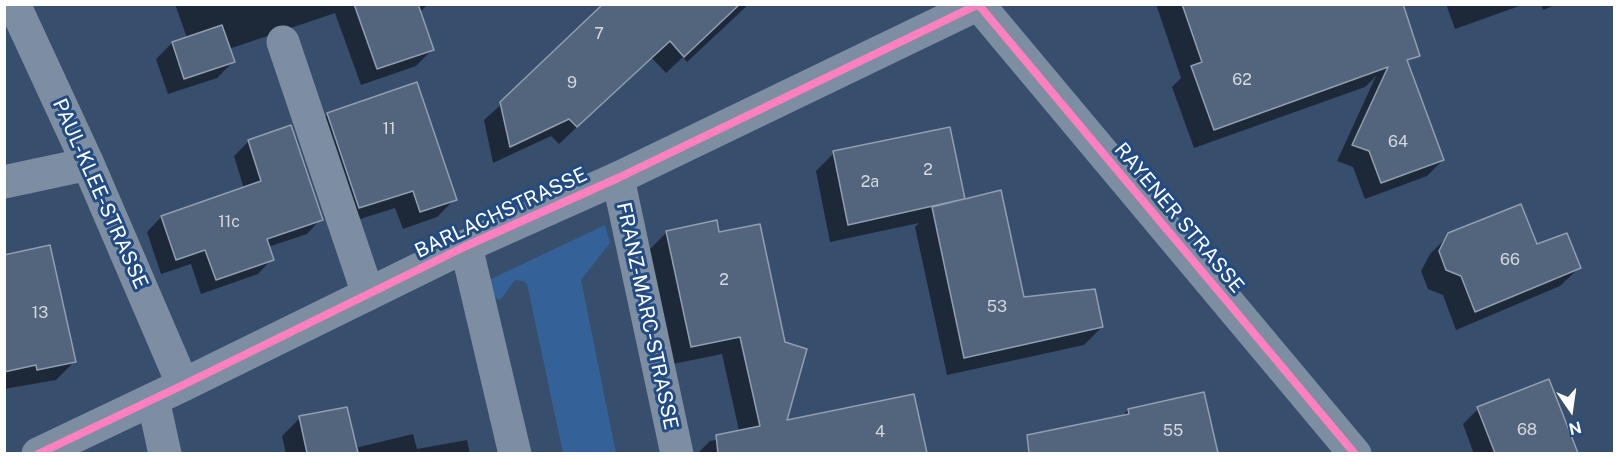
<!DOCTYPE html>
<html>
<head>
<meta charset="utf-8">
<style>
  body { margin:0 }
  #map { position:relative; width:1619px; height:458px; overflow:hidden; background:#374e6c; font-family:"Public Sans",sans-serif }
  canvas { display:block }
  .frame { position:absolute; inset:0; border:6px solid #fff; pointer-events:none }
  .north { position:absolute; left:1541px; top:380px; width:60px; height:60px; -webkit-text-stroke:4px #214b82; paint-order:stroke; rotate:167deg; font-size:16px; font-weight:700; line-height:24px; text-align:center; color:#fff }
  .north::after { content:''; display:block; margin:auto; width:21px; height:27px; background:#fff; clip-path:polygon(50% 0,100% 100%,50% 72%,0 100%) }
</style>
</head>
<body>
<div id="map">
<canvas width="1619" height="458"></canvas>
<div class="frame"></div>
<div class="north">N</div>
</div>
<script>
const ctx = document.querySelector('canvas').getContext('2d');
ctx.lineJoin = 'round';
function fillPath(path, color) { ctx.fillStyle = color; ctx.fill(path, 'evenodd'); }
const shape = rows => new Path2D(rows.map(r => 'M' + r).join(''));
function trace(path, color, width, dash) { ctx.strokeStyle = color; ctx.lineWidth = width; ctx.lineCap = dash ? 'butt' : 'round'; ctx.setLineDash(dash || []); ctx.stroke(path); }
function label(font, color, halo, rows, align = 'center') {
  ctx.font = font + ' "Public Sans",sans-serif'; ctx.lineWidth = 6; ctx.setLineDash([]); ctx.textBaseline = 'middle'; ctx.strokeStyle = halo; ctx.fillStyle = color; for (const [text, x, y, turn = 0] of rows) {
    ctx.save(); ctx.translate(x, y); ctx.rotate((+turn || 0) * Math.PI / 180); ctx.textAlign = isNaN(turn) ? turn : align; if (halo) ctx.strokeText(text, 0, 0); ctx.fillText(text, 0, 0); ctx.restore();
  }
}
fillPath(shape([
  [605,225,610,243,581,280,616,453,563,453,527,284,523,281,515,280,500,300,493,296,489,280]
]), '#356199');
fillPath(shape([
  [175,4,428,4,419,13,432,50,416,66,361,85,335,13,229,49,233,62,217,78,168,94,156,59,172,43,187,38],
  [613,4,749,4,687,62,683,57,666,73,651,57,559,144,551,136,493,163,484,120],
  [1156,4,1362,4,1384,59,1443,160,1427,176,1365,199,1353,167,1337,161,1376,76,1365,87,1194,148,1172,87,1181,78],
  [1446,4,1525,4,1455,29],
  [1541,4,1558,4,1543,10],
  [328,114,455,199,437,217,403,229,395,208,341,225,310,132],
  [949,129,964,201,1023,299,1102,327,1084,345,947,375,915,227,919,223,830,242,816,171,834,153],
  [249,141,321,219,307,234,268,247,272,259,258,274,201,294,191,264,161,274,147,232,161,217,244,189,234,156],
  [667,232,718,234,785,422,913,396,926,454,697,454,710,441,740,435,722,354,673,364,649,250],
  [1449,235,1536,246,1579,268,1560,286,1456,330,1443,295,1428,289,1421,271,1430,254],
  [4,257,75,361,56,380,4,389],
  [1548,381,1577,454,1474,454,1463,424,1478,409],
  [1203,394,1216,454,1043,454,1060,450,1121,417,1128,410],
  [300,418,355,448,413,434,417,449,467,440,470,454,286,454,282,436]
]), '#0007');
const building = shape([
  [354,4,418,4,434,50,377,69,354,4],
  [603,4,740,4,684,57,670,41,577,127,569,119,510,147,500,102,603,4],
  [1182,4,1403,4,1420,56,1407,60,1444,160,1381,183,1369,151,1352,145,1388,67,1214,130,1191,66,1202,62,1182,4],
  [222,25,235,62,184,79,172,42,222,25],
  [417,82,457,200,420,212,413,191,359,208,327,113,417,82],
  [291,125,323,220,267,239,274,260,216,280,205,250,176,260,161,216,261,181,248,140,291,125],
  [950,127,965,199,1001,190,1024,297,1095,289,1103,327,964,358,932,207,964,199,848,225,833,151,950,127],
  [1521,204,1537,244,1567,233,1581,268,1475,312,1461,276,1446,270,1439,251,1448,233,1521,204],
  [717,220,719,232,760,224,785,342,807,349,787,420,914,394,927,453,718,453,716,435,760,426,740,337,691,347,666,231,717,220],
  [50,245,76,362,37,370,36,365,4,372,4,255,50,245],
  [1549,379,1578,453,1495,453,1477,407,1549,379],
  [1204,392,1218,453,1029,453,1027,435,1129,414,1128,409,1204,392],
  [347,407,358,453,307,453,299,416,347,407]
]);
fillPath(building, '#53657d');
trace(building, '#919eb0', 1.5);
trace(shape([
  [14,4,88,164,183,385],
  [978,4,1355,454],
  [283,42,368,294],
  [618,178,677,454],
  [4,182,88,164],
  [466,246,515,454],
  [153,399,165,454],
  [38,454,183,385,466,246,618,178,979,4]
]), '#7d8ea2', 33);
trace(shape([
  [978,4,1355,454],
  [38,454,183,385,466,246,618,178,979,4]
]), '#ff80c0', 8);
label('16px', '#d4d8de', null, [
  ["7",599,34],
  ["62",1242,80],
  ["9",572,83],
  ["11",389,129],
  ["64",1398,142],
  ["2",928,170],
  ["2a",870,182],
  ["11c",229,222],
  ["66",1510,260],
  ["2",724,280],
  ["53",997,307],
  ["13",40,313],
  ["68",1527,430],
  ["55",1173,431],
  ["4",880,432]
]);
label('20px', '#fff', '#214b82', [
  ["PAUL-KLEE-STRASSE",100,194,66],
  ["BARLACHSTRASSE",501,213,-25],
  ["RAYENER STRASSE",1179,218,50],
  ["FRANZ-MARC-STRASSE",647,316,78]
]);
</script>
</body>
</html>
